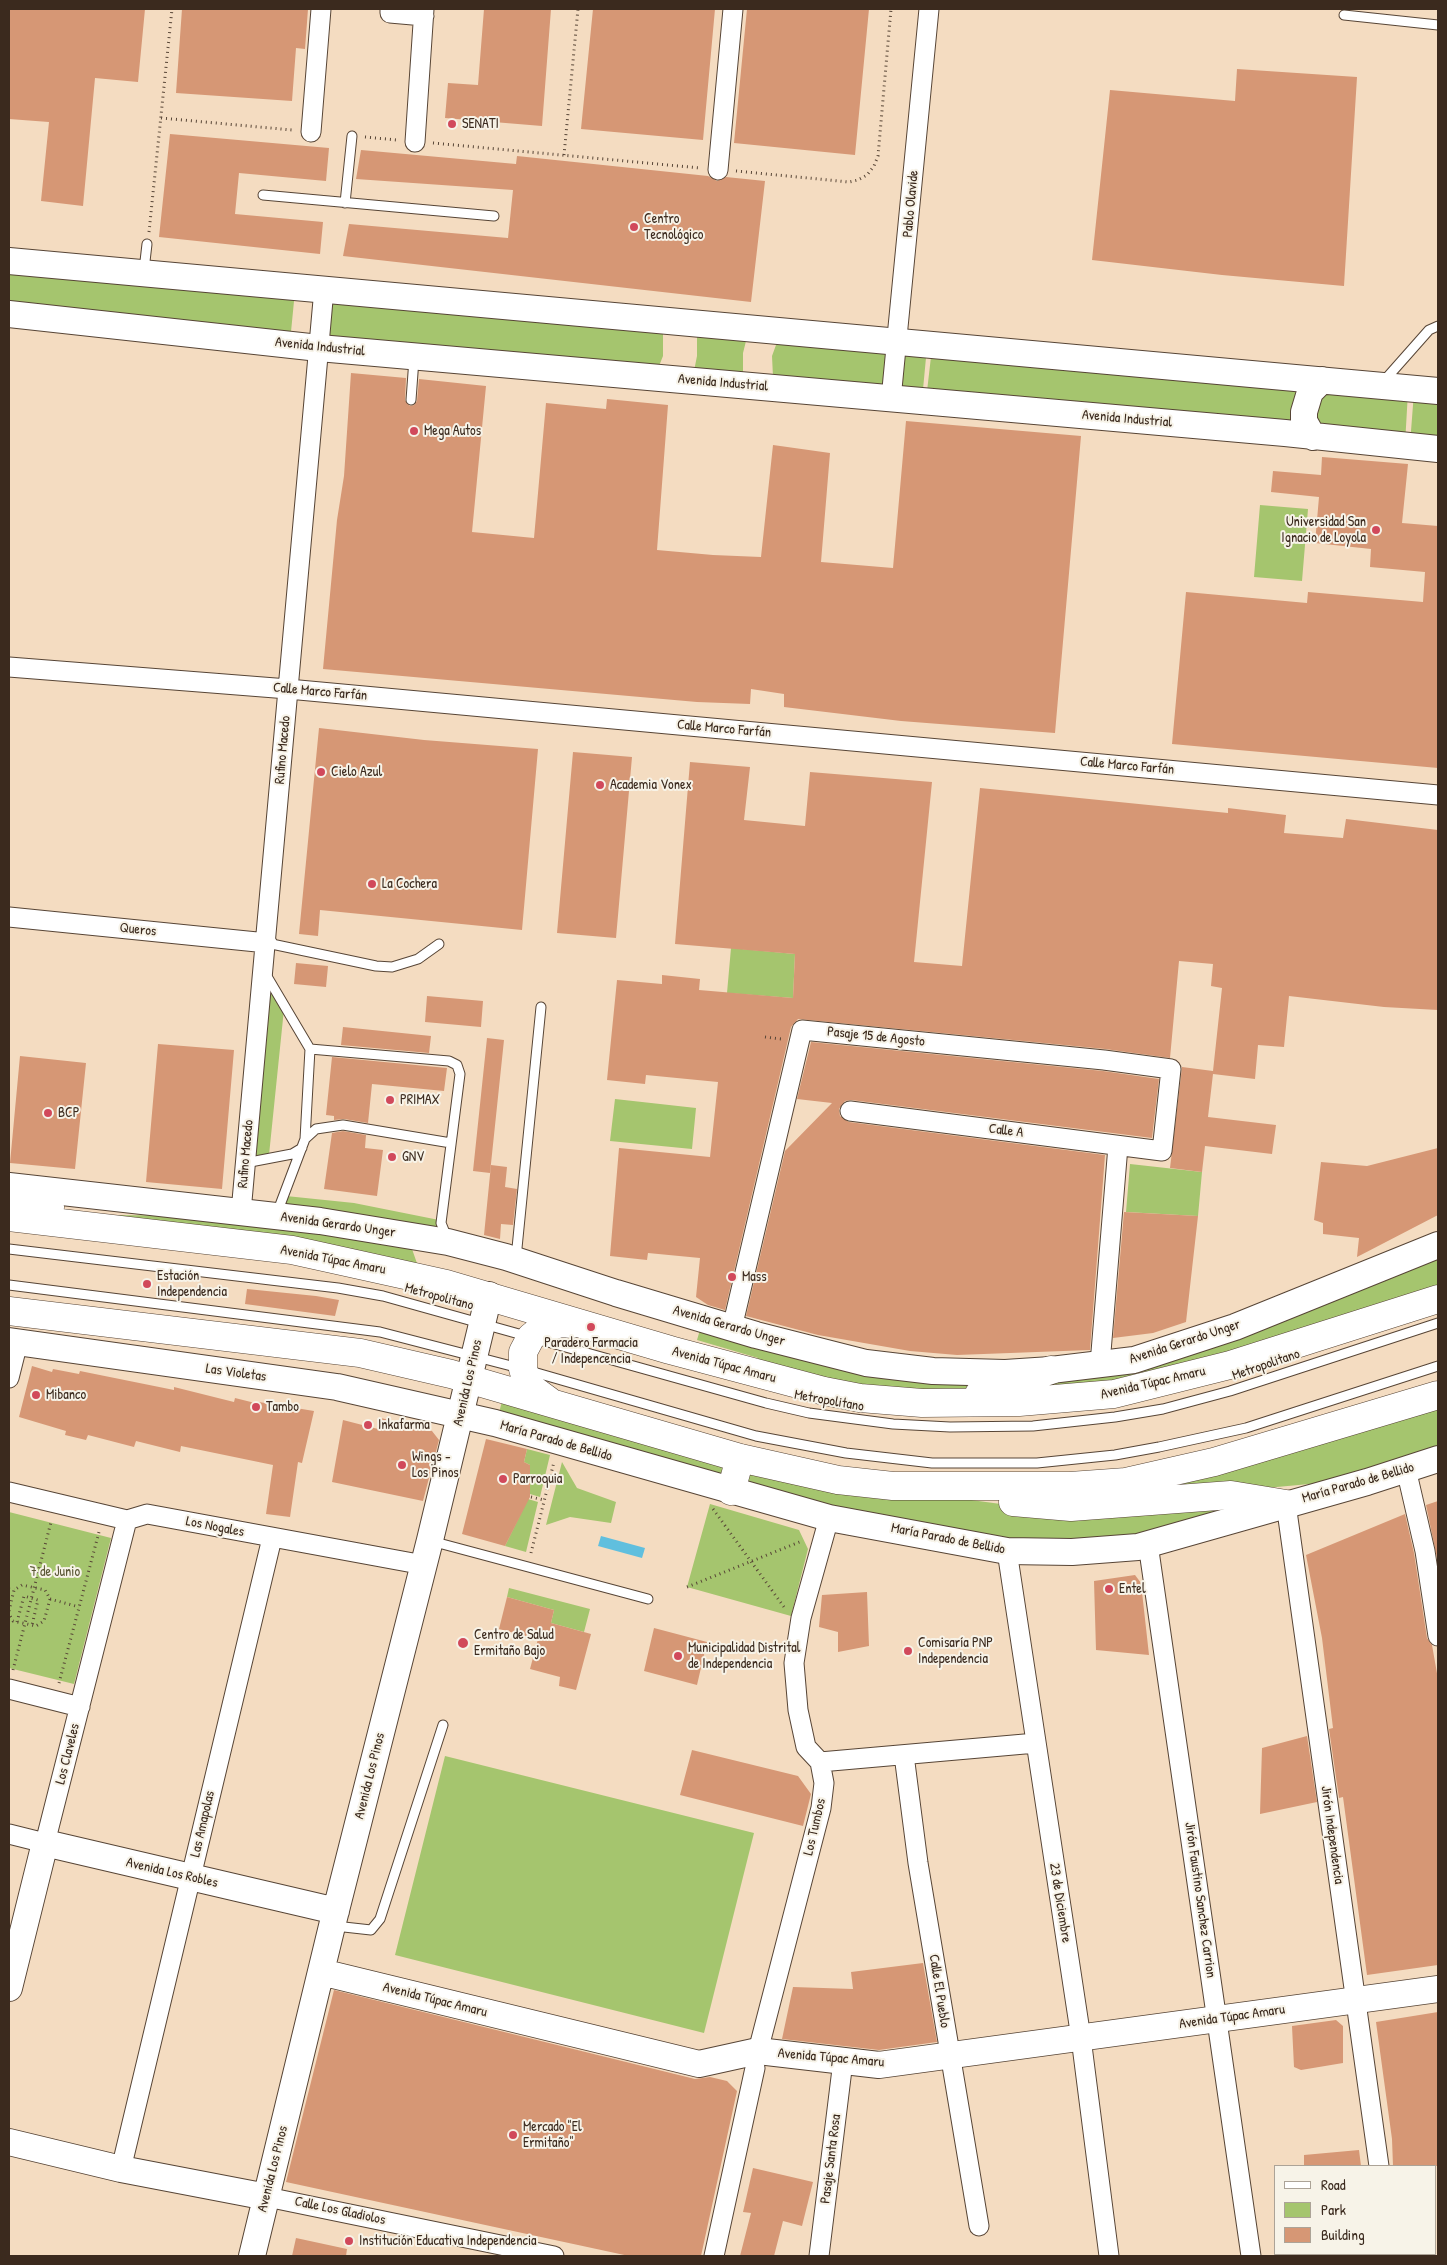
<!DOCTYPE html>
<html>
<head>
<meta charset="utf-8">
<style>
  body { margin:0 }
  #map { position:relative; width:1447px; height:2265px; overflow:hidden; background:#f4dcc1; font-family:"Patrick Hand",sans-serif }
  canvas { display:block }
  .frame { position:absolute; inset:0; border:10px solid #3b2a1e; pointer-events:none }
  .legend { position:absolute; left:1274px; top:2165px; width:162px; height:90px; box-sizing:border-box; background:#f7f3e8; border:1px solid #aca397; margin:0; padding:6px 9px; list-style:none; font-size:15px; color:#3b2a1e }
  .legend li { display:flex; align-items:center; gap:10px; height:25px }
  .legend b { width:25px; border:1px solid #aca397 }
</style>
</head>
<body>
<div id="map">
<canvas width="1447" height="2265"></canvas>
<div class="frame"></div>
<ul class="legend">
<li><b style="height:6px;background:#fff"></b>Road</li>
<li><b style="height:14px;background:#a5c56e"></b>Park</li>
<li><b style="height:14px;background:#d69775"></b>Building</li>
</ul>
</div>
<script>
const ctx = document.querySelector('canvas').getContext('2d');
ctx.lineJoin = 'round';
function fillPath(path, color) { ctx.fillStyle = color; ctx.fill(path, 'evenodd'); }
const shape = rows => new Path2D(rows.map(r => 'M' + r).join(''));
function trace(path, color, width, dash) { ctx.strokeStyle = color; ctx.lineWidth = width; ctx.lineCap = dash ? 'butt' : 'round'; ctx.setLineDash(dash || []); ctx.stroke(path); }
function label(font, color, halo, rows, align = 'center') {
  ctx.font = font + ' "Patrick Hand",sans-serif'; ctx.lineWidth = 4; ctx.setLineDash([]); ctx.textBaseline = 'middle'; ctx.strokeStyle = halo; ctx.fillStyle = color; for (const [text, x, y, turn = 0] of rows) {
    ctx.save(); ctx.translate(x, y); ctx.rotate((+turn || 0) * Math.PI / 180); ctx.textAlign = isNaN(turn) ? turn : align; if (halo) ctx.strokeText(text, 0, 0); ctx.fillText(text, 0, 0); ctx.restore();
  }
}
fillPath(shape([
  [9,265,295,291,290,342,9,313],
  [328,292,663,333,663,356,659,366,323,346],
  [697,336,746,341,743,353,743,375,694,371,697,356],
  [785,336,894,344,888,397,773,377,772,356,776,345],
  [898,344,927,347,922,400,893,398],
  [932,348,1408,392,1405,444,926,400],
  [1414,392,1438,394,1438,447,1410,444],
  [1260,505,1308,509,1302,581,1254,577],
  [731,948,795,954,793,998,727,993],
  [265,982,284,1009,269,1155,248,1160],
  [615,1099,696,1108,692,1149,610,1141],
  [1130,1164,1202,1172,1198,1216,1126,1212],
  [286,1196,354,1203,439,1220,443,1221,460,1243,279,1214],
  [103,1215,241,1216,412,1249,420,1272],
  [1438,1249,1438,1295,1114,1392,977,1399],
  [702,1323,1002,1376,950,1401,755,1370,758,1358,697,1340],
  [504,1393,728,1465,723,1480,497,1421],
  [1438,1398,1438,1456,1364,1479,1146,1499,1125,1485],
  [527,1449,550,1455,540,1497,530,1494,530,1465,524,1462],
  [562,1462,577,1488,616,1502,611,1523,570,1517,546,1525],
  [743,1469,1008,1505,1319,1492,1147,1541,1007,1547,739,1488],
  [528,1499,538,1502,526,1552,505,1546],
  [710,1504,799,1530,808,1549,791,1616,687,1587],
  [9,1512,111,1538,74,1684,9,1668],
  [509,1588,590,1609,584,1632,551,1623,554,1610,507,1597],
  [445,1756,754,1833,704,2033,395,1955]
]), '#a5c56e');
fillPath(shape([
  [601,1536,645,1548,642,1558,598,1546]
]), '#60bfde');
fillPath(shape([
  [9,9,145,9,138,82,95,78,83,206,41,201,49,122,9,119],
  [182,9,308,9,305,49,296,48,292,101,176,93],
  [484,9,551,9,542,126,445,118,448,83,478,85],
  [593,9,715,9,703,140,581,129],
  [747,9,869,9,855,155,734,143],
  [1237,69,1357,77,1344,286,1222,275,1092,260,1110,90,1235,101],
  [170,134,329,148,326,181,239,173,235,214,323,222,320,254,159,237],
  [361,150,516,164,517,156,708,176,717,181,726,177,765,181,751,302,343,256,349,224,508,238,513,190,356,179],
  [351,373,406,378,405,400,410,406,414,405,417,401,419,379,486,386,472,532,534,538,546,403,606,409,607,399,668,405,657,550,713,555,761,557,773,445,830,453,821,562,893,568,906,421,1081,436,1055,733,901,721,784,707,784,694,751,689,750,704,697,702,323,669,337,520,344,476],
  [1322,457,1408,464,1402,523,1438,526,1438,768,1172,744,1186,592,1307,603,1308,592,1423,602,1425,572,1370,567,1371,549,1315,543,1319,497,1271,492,1273,471,1321,475],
  [319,728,424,740,538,749,522,930,320,910,318,936,299,934],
  [573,752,632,757,616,938,557,933],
  [690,762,750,767,744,820,805,826,810,772,932,782,914,962,962,966,980,788,1228,813,1228,808,1286,815,1284,833,1343,838,1346,819,1438,830,1438,1010,1384,1007,1289,996,1284,1047,1258,1045,1255,1079,1213,1074,1208,1117,1276,1125,1272,1154,1205,1146,1202,1172,1170,1168,1182,1067,1213,1071,1222,988,1211,986,1213,964,1179,961,1170,1058,1105,1049,798,1019,791,1027,725,1310,708,1305,696,1297,700,1258,648,1253,647,1260,610,1256,619,1148,710,1157,718,1082,646,1075,645,1084,607,1080,617,980,662,984,662,975,700,979,699,990,793,998,795,954,675,944],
  [296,963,328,966,326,987,294,984],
  [427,996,483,1001,481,1027,425,1022],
  [343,1027,431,1036,429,1053,341,1045],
  [487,1038,504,1040,490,1173,473,1171],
  [811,1042,1103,1071,1159,1079,1152,1138,851,1100,845,1101,839,1109,840,1116,849,1122,1105,1155,1090,1350,957,1355,910,1351,818,1335,746,1316,785,1151,832,1103,797,1099],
  [158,1044,234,1050,222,1189,146,1182],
  [20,1056,86,1063,75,1169,10,1163],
  [332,1057,447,1068,444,1091,372,1084,368,1123,344,1119,334,1120,334,1116,326,1115],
  [343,1131,366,1135,365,1148,383,1150,377,1196,324,1189,332,1133],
  [1438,1148,1438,1215,1357,1257,1359,1238,1323,1234,1323,1223,1314,1220,1321,1162,1367,1166],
  [491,1165,507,1167,505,1187,517,1189,513,1225,501,1224,500,1239,484,1235],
  [1124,1212,1198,1216,1186,1322,1153,1333,1113,1338],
  [247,1289,316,1296,339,1300,335,1316,245,1304],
  [32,1366,52,1372,53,1369,79,1374,80,1371,174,1390,174,1387,234,1402,235,1398,259,1404,259,1402,314,1411,302,1463,298,1462,290,1517,266,1514,273,1465,181,1446,180,1452,136,1441,134,1447,88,1435,86,1440,65,1435,66,1431,19,1417],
  [381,1418,432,1431,439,1440,423,1501,332,1482,343,1420,378,1429],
  [486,1439,527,1449,524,1462,530,1465,530,1497,505,1546,462,1534],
  [1438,1501,1438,1563,1426,1505],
  [1405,1514,1414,1553,1427,1638,1432,1645,1438,1679,1438,1965,1367,1975,1343,1797,1339,1798,1329,1729,1333,1728,1322,1638,1306,1555],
  [1135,1575,1141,1583,1149,1655,1096,1650,1094,1581],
  [867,1592,869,1646,838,1652,838,1632,819,1627,822,1595],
  [507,1597,554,1610,551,1623,591,1634,576,1690,559,1686,560,1677,530,1669,538,1639,499,1629],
  [654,1628,707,1642,697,1685,644,1671],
  [1307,1736,1317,1802,1260,1814,1262,1748],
  [692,1750,798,1776,811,1794,803,1826,680,1795],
  [923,1963,937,2042,879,2050,782,2039,793,1987,853,1989,851,1972],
  [334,1990,695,2079,710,2077,727,2081,737,2091,701,2256,629,2256,286,2182],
  [1438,2012,1438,2166,1393,2166,1392,2139,1376,2022],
  [1336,2020,1343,2026,1343,2063,1301,2070,1294,2067,1292,2026],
  [1359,2150,1361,2166,1304,2166,1304,2155],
  [753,2168,813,2182,802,2226,783,2221,774,2256,740,2256,751,2213,743,2212],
  [296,2238,347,2249,346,2256,292,2256]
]), '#d69775');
const lane = shape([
  [1344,15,1438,25],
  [263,195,494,216],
  [345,203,352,136],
  [144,270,147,244],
  [1383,382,1429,330,1438,326],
  [411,400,414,359],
  [267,943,376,966,392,967,418,959,439,944],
  [265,973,310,1049,305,1139,277,1213],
  [310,1049,449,1061,457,1065,460,1074,441,1223,445,1233,450,1236],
  [305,1139,316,1129,343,1125,451,1143],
  [245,1163,292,1154,302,1148],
  [9,1249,338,1288,383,1296,766,1403,809,1413,893,1424,950,1427,1033,1426,1115,1417,1163,1409,1230,1391,1438,1323],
  [516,1258,541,1007],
  [9,1285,380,1332,523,1369,756,1436,846,1453,932,1463,1037,1463,1115,1455,1159,1447,1246,1428,1438,1366],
  [431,1541,648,1599],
  [335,1926,371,1930,380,1919,443,1725]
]);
const street = shape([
  [390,9,390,13,424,16],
  [311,132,321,9],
  [415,142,424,9],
  [718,170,733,9],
  [891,399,929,9],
  [9,667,288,689,1438,795],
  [9,917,267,943],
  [241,1212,324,289],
  [732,1328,802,1030,1104,1060,1171,1069,1162,1151,850,1111],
  [1100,1364,1118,1146],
  [9,1378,18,1342],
  [1406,1469,1425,1551,1438,1636],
  [9,1492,127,1520,147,1514,424,1565],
  [1286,1504,1379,2166],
  [1148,1544,1251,2256],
  [1007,1551,1081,2038,1109,2256],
  [9,1689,80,1707],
  [904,1755,918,1863,979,2226],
  [820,1762,1036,1743],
  [9,1834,45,1843,127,1520],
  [758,2051,821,1808,824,1783,820,1762,806,1747,798,1710,794,1663,801,1618,829,1518],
  [121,2169,272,1538],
  [267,2197,554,2256],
  [1392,2254,1392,2256],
  [714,2256,755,2068],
  [819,2256,843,2061]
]);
const secondary = shape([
  [9,261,1438,391],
  [9,314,319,348,1285,433,1438,449],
  [1313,437,1304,421,1304,412,1310,392,1322,380],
  [9,1186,320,1221,448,1242,506,1257,616,1293,756,1335,866,1363,933,1371,1005,1373,1051,1370,1134,1360,1235,1327,1438,1245],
  [9,1341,337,1387,495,1423,829,1518,1007,1551,1072,1552,1138,1547,1367,1482,1438,1459],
  [321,1972,699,2064,758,2051,879,2065,1438,1989],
  [9,1988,45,1843,336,1911],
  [9,2142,121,2169,267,2197],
  [252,2256,332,1926,430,1540,489,1295]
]);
const primary = shape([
  [9,1197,50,1207],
  [9,1217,292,1250,446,1284,670,1350,824,1391,860,1398,922,1403,1019,1402,1114,1394,1230,1365,1438,1299],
  [9,1311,360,1353,451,1374,740,1458,838,1480,893,1486,1070,1486,1126,1482,1214,1462,1438,1395],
  [979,1394,1051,1370],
  [549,1401,534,1390,527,1381,523,1369,523,1352,531,1337,541,1329,561,1323,572,1324],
  [731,1491,740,1458],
  [1013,1502,1071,1507,1231,1495,1286,1504]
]);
trace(lane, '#574536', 11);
trace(street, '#574536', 21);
trace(secondary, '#574536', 28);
trace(primary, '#574536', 29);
trace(shape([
  [161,118,292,130],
  [365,137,397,140],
  [433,143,700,168],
  [564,155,578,9],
  [736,171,849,182,858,180,867,175,874,166,878,156,891,9],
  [149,232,172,9],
  [765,1037,781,1039],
  [531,1497,544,1500],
  [713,1509,784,1607],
  [531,1553,554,1462],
  [687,1587,802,1541],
  [9,1589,14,1590],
  [50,1599,79,1607],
  [9,1611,14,1590,22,1585,45,1590,50,1599,44,1621,36,1626,13,1621,9,1614],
  [17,1622,24,1596,38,1600,32,1625],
  [13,1670,51,1522],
  [59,1683,99,1532]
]), '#574536', 3, [1, 4]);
trace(lane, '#fff', 9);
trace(street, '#fff', 19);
trace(secondary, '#fff', 26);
trace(primary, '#fff', 28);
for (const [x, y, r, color] of [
  [452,124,5,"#d1495b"],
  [634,227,5,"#d1495b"],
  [414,431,5,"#d1495b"],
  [1376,530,5,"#d1495b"],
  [321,772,5,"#d1495b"],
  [600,785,5,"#d1495b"],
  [372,884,5,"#d1495b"],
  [390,1100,5,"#d1495b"],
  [48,1113,5,"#d1495b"],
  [392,1157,5,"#d1495b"],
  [732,1277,5,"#d1495b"],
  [147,1284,5,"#d1495b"],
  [591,1327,5,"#d1495b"],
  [36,1395,5,"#d1495b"],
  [256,1407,5,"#d1495b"],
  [368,1425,5,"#d1495b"],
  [402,1465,5,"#d1495b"],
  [503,1479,5,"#d1495b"],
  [1109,1589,5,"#d1495b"],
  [463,1643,6,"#d1495b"],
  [908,1651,5,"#d1495b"],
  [678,1656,5,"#d1495b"],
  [513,2135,5,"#d1495b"],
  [349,2241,5,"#d1495b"]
]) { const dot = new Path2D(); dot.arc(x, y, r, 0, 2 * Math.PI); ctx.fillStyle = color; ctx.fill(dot); trace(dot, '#f7f3e8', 2); }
label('14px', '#3b2a1e', '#f7f3e8', [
  ["SENATI",462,124],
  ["Centro",644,219],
  ["Tecnológico",644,235],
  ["Mega Autos",424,431],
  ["Universidad San",1366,522,"right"],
  ["Ignacio de Loyola",1366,538,"right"],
  ["Cielo Azul",331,772],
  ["Academia Vonex",610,785],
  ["La Cochera",382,884],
  ["PRIMAX",400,1100],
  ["BCP",58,1113],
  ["GNV",402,1157],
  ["Estación",157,1276],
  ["Independencia",157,1292],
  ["Mass",742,1277],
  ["Paradero Farmacia",591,1343,"center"],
  ["/ Indepencencia",591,1359,"center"],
  ["Mibanco",46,1395],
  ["Tambo",266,1407],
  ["Inkafarma",378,1425],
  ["Wings -",412,1457],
  ["Los Pinos",412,1473],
  ["Parroquia",513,1479],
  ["Entel",1119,1589],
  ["Centro de Salud",474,1635],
  ["Ermitaño Bajo",474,1651],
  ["Comisaría PNP",918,1643],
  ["Independencia",918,1659],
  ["Municipalidad Distrital",688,1648],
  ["de Independencia",688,1664],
  ["Mercado \"El",523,2127],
  ["Ermitaño\"",523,2143],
  ["Institución Educativa Independencia",359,2241]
], 'left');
label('14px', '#3b2a1e', '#f7f3e8', [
  ["Pablo Olavide",911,204,-85],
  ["Avenida Industrial",320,347,6],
  ["Avenida Industrial",723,383,5],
  ["Avenida Industrial",1127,419,5],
  ["Calle Marco Farfán",320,692,5],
  ["Calle Marco Farfán",724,729,5],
  ["Rufino Macedo",283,750,-85],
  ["Calle Marco Farfán",1127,766,5],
  ["Queros",138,930,6],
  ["Pasaje 15 de Agosto",876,1037,6],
  ["Calle A",1006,1131,7],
  ["Rufino Macedo",246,1154,-85],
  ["Avenida Gerardo Unger",338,1225,8],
  ["Avenida Túpac Amaru",333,1260,11],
  ["Metropolitano",439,1297,15],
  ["Avenida Gerardo Unger",729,1326,16],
  ["Avenida Gerardo Unger",1185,1342,-18],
  ["Avenida Túpac Amaru",724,1365,15],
  ["Metropolitano",1266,1365,-19],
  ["Las Violetas",236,1373,8],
  ["Avenida Los Pinos",468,1383,-77],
  ["Avenida Túpac Amaru",1153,1383,-13],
  ["Metropolitano",829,1401,10],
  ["María Parado de Bellido",556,1441,16],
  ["María Parado de Bellido",1358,1483,-16],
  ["Los Nogales",215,1527,11],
  ["María Parado de Bellido",948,1539,11],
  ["Los Claveles",68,1754,-76],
  ["Avenida Los Pinos",370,1776,-76],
  ["Las Amapolas",203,1824,-77],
  ["Los Tumbos",815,1827,-77],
  ["Jirón Independencia",1332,1835,82],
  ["Avenida Los Robles",172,1873,13],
  ["Jirón Faustino Sanchez Carrion",1200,1900,82],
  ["23 de Diciembre",1060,1903,81],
  ["Calle El Pueblo",939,1991,81],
  ["Avenida Túpac Amaru",435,2000,14],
  ["Avenida Túpac Amaru",1232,2017,-8],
  ["Avenida Túpac Amaru",831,2058,5],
  ["Pasaje Santa Rosa",831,2159,-83],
  ["Avenida Los Pinos",273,2169,-76],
  ["Calle Los Gladiolos",340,2211,12]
]);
label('14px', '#5b5836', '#f7f3e8', [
  ["7 de Junio",55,1572]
]);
</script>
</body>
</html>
